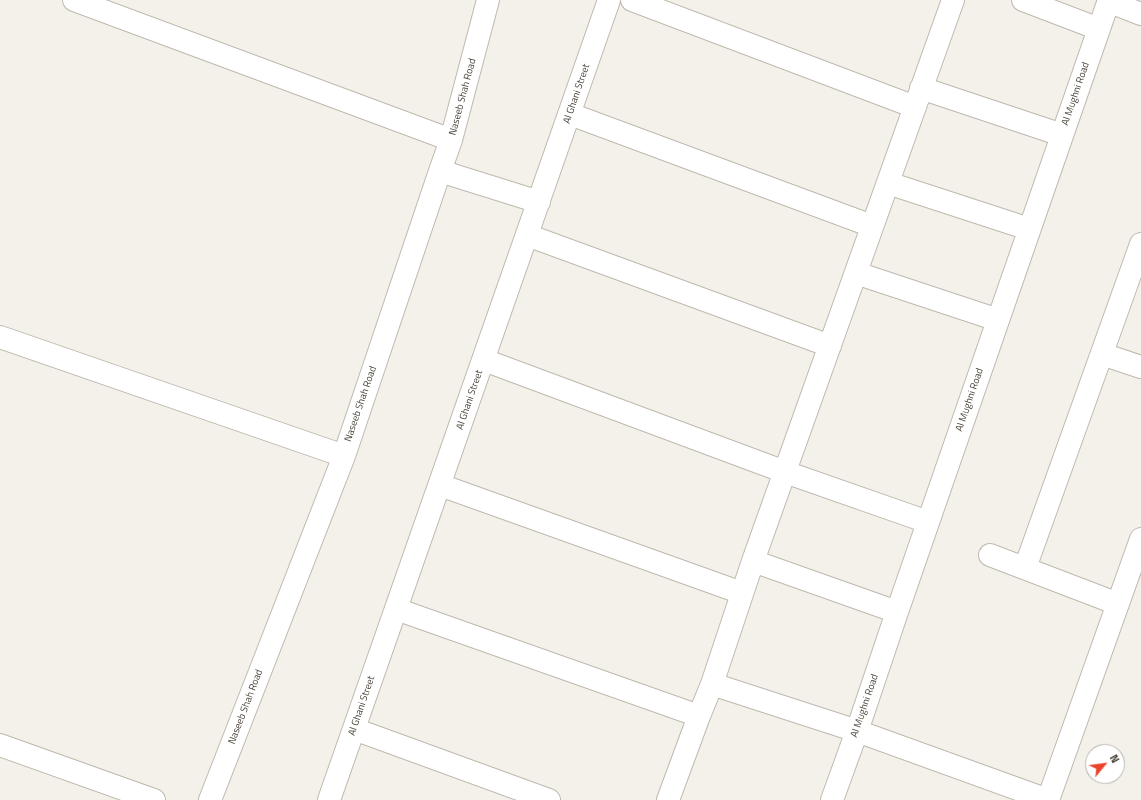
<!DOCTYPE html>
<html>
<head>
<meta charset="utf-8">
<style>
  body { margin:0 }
  #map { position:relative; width:1141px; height:800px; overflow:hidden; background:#f4f1eb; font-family:"Titillium Web",sans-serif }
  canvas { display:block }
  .north { position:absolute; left:1085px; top:744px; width:40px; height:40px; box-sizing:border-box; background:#fff; border:1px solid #b6b3b0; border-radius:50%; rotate:61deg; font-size:11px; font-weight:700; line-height:16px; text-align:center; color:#484239 }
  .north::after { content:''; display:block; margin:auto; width:14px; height:18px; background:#ea452c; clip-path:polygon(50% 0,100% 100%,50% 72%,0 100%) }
</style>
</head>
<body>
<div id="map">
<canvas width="1141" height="800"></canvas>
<div class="north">N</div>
</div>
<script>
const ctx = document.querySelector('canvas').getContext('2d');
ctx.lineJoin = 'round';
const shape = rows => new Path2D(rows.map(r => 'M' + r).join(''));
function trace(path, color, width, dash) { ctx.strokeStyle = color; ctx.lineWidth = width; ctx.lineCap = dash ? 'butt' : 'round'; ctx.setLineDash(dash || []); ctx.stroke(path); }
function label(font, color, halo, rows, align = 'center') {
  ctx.font = font + ' "Titillium Web",sans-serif'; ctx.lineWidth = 3; ctx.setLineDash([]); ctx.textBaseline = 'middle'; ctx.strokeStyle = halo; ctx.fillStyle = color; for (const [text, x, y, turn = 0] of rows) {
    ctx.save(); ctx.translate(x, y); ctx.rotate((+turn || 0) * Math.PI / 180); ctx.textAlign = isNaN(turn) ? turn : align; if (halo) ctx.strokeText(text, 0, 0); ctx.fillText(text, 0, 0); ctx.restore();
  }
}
const street = shape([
  [74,0,451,140],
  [632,0,915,107],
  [1023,0,1099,29],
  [1108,1,1141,14],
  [921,88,1062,135],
  [570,114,872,226],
  [440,171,539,202],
  [888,183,1029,229],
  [527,235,830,346],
  [856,273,998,320],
  [0,337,344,456],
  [1102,354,1141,367],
  [484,360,785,472,928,522],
  [440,485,742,593],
  [990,555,1118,604],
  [753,561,897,612],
  [1025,568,1141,244],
  [396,609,699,716],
  [712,684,857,731,1048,800],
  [354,729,549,800],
  [0,745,154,800],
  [210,800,344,456,440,171,451,140,488,0],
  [329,800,609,0],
  [668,800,699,716,712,684,753,561,953,0],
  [832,800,857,731,897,612,1109,0],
  [1048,800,1141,539]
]);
trace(street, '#bfb9ae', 24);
trace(street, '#fff', 22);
label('10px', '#484239', '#fff', [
  ["Al Ghani Street",577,94,-71],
  ["Al Mughni Road",1076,94,-71],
  ["Naseeb Shah Road",463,97,-75],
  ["Al Ghani Street",470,400,-71],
  ["Al Mughni Road",970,400,-71],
  ["Naseeb Shah Road",361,404,-71],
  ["Al Ghani Street",362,706,-71],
  ["Al Mughni Road",865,706,-71],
  ["Naseeb Shah Road",246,707,-69]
]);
</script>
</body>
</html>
